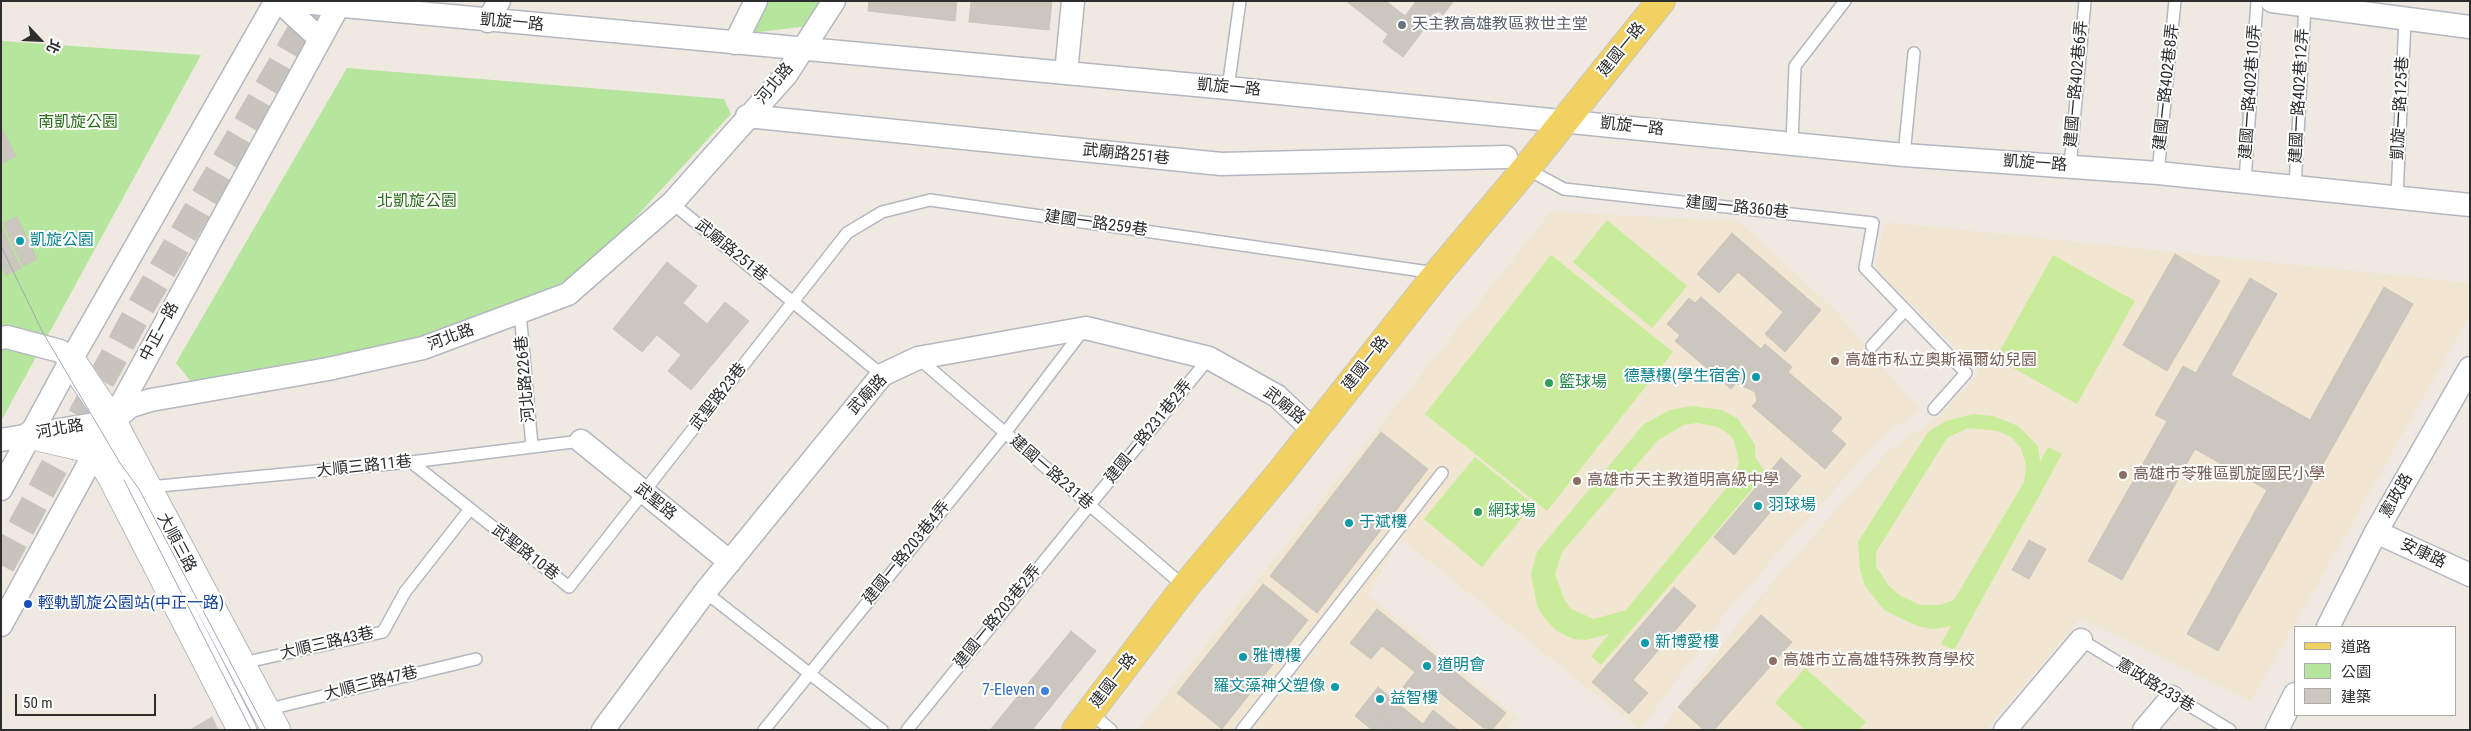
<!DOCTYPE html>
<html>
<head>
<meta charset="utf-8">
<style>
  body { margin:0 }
  #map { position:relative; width:2471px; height:731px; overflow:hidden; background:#efe9e1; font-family:"Roboto Condensed","Noto Sans TC",sans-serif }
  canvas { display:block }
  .frame { position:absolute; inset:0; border:2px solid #2e2e2e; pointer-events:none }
  .legend { position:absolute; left:2294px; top:626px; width:162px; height:90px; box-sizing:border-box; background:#fff; border:1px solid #ababab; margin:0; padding:6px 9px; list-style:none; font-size:15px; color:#2e2e2e }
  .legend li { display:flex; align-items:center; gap:10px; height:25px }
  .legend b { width:25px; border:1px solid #ababab }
  .north { position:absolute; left:15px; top:15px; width:50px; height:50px; -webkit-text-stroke:4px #fff; paint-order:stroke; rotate:115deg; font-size:14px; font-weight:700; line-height:20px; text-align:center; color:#2e2e2e }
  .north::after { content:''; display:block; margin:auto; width:18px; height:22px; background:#2e2e2e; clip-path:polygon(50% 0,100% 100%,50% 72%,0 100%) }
  .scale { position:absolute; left:15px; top:694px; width:141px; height:22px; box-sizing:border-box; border:2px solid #2e2e2e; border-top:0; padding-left:6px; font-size:15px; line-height:18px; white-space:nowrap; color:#2e2e2e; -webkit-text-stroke:4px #fff; paint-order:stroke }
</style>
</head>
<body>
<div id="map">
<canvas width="2471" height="731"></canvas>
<div class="frame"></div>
<ul class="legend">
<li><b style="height:6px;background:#f2d163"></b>道路</li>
<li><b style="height:14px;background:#b6e59e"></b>公園</li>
<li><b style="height:14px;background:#cbc7bf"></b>建築</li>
</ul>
<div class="north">北</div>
<div class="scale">50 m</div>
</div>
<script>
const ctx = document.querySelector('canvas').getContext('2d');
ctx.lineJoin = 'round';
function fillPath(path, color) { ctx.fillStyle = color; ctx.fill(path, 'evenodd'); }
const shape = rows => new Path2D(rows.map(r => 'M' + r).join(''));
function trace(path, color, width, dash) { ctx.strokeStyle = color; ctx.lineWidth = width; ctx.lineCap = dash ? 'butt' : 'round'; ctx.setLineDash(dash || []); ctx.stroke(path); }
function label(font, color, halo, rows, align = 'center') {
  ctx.font = font + ' "Roboto Condensed","Noto Sans TC",sans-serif'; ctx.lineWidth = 4; ctx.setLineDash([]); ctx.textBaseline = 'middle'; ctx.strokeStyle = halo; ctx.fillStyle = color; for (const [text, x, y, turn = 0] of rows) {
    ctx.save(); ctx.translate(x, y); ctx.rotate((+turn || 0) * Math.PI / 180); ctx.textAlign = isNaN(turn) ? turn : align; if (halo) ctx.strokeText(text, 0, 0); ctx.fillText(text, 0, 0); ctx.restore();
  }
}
fillPath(shape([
  [1551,212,1738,221,1836,311,1920,411,1883,435,1730,607,1640,730,1400,538,1367,595,1517,717,1506,730,1138,730],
  [1886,222,2470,283,2470,315,2251,701,2081,618,1986,730,1661,730,1744,615,1888,451,1940,416,1980,372,1874,268]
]), '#f0e6d1');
fillPath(shape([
  [768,1,826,1,808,26,751,33],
  [1,41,201,55,1,421],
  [347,68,724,99,731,114,624,230,562,283,420,338,328,359,192,383,176,363]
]), '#b6e59e');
fillPath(shape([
  [1607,220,1687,286,1652,328,1573,262],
  [1551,255,1673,352,1547,511,1425,414],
  [2053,255,2135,301,2077,404,1996,358],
  [1691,406,1722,410,1738,419,1755,445,1755,457,1766,473,1601,665,1591,656,1609,634,1586,640,1573,639,1557,631,1545,619,1537,606,1531,574,1537,552,1644,424,1670,410],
  [1697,423,1718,427,1726,432,1734,440,1739,462,1734,479,1626,610,1594,619,1571,609,1564,599,1555,574,1562,552,1658,440,1684,425],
  [1973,414,1993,416,2018,426,2038,446,2040,462,2048,447,2062,454,1954,650,1941,644,1951,626,1933,629,1917,626,1884,610,1865,586,1860,569,1858,542,1928,432,1946,421],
  [1968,428,1998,431,2011,437,2021,448,2026,465,2024,482,1954,600,1940,605,1920,605,1899,595,1888,585,1876,566,1876,552,1947,438],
  [1475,457,1533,504,1482,567,1424,519],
  [1805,668,1866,722,1859,730,1805,730,1775,703]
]), '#c9ec9a');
const building = shape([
  [869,1,957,1,955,21,868,11,869,1],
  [971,1,1052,1,1049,30,969,22,971,1],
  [1346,1,1386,1,1405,16,1416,1,1454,1,1443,15,1438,11,1403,57,1383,42,1388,34,1346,1],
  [1,127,16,156,1,164,1,127],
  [17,217,37,259,23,266,3,223,17,217],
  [1,226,21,268,6,275,1,264,1,226],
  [1732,233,1821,310,1785,352,1765,334,1783,312,1738,272,1719,293,1697,274,1732,233],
  [2175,254,2220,281,2167,371,2123,345,2175,254],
  [667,262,697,286,683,303,707,324,725,302,749,321,691,390,668,371,681,355,657,335,642,352,613,329,667,262],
  [2250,278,2277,294,2231,375,2310,420,2384,287,2413,304,2218,651,2187,634,2267,490,2195,449,2122,580,2088,561,2167,421,2155,415,2183,366,2196,373,2250,278],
  [1701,297,1761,349,1765,344,1792,367,1788,372,1842,418,1831,431,1846,444,1825,469,1752,406,1757,401,1755,392,1736,383,1731,389,1675,341,1680,335,1667,324,1689,298,1695,303,1701,297],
  [1381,432,1428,469,1317,613,1270,576,1381,432],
  [1781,458,1801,476,1734,555,1714,537,1781,458],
  [2029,540,2046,549,2029,579,2012,570,2029,540],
  [1263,584,1308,620,1222,729,1177,693,1263,584],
  [1674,587,1696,606,1633,680,1648,693,1629,714,1592,682,1674,587],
  [1377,609,1506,713,1492,730,1486,730,1439,692,1428,706,1403,687,1415,672,1382,646,1371,659,1350,643,1377,609],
  [1761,615,1792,642,1714,730,1704,730,1678,707,1761,615],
  [1071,631,1096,651,1032,730,990,730,1071,631],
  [1378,687,1423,724,1433,710,1458,730,1399,730,1381,716,1371,729,1355,716,1378,687],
  [1381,716,1399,730,1370,730,1381,716],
  [212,717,218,730,190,730,212,717]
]);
fillPath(building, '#cbc7bf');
trace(building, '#cbc5ba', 1);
trace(shape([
  [1,565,138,312,318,2]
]), '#c8c4bd', 28, [28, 14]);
const service = shape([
  [1228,88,1240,1],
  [1792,144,1795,66,1845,1],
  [1904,155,1914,53],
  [2070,167,2085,1],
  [1525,168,1564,189,1873,223,1865,268,1966,373,1934,409],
  [2158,173,2175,1],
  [2245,182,2257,1],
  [2295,187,2305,6],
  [2397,197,2405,20],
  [672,203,882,375],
  [520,312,532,446],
  [1872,346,1905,310],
  [918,358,1185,587],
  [411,462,569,587,847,233,882,212,930,200,1436,273],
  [149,487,411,462,581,441],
  [705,592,882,730],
  [2081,640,2230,730],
  [242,666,256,660,383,632,405,592,470,509],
  [265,710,476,659],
  [1090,712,1111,730],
  [764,730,1005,433,1084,329],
  [907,730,1209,358],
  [1242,730,1442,473]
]);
const minor = shape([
  [279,1,320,39],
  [290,1,1228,88,1904,155,2158,173,2470,205],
  [2272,1,2470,27],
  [488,21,499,1],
  [735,43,756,1],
  [1066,73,1073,1],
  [747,116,1221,164,1506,157],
  [1,338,7,337,60,351,71,360],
  [1,440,112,421,131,406,151,400,328,369,423,348,568,294,672,203,786,75,834,1],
  [581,441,730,562],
  [1,489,71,360,276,1],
  [2376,532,2470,575],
  [1,625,341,1],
  [2328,627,2376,532,2470,368],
  [603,730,705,592,882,375,918,358,1086,328,1209,358,1277,396,1313,430],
  [2005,730,2081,640],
  [2144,730,2172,697],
  [2277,730,2295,694]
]);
const tertiary = shape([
  [71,360,112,421,276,730],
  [31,435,96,450,113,479,242,730]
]);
const primary = shape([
  [1076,730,1185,587,1281,472,1438,273,1533,160,1661,1]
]);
trace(service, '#b4b7c1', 14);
trace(minor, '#b4b7c1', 25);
trace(tertiary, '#b4b7c1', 30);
trace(primary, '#c9c9c9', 30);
trace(service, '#fff', 11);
trace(minor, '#fff', 22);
trace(tertiary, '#fff', 28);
trace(primary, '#f2d163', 28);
trace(shape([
  [1,246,42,331,120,463,139,489,266,730],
  [124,480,251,730]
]), '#a3a6b8', 1);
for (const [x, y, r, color] of [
  [1402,25,5,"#6b7280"],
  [20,241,5,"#0f9aa8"],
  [1835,361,5,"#8d6e63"],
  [1756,377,5,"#0f9aa8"],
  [1549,383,5,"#2e9e5b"],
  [2123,475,5,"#8d6e63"],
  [1577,481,5,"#8d6e63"],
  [1758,506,5,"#0f9aa8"],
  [1478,512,5,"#2e9e5b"],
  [1349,523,5,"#0f9aa8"],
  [28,604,5,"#1a4fb4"],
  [1645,643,5,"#0f9aa8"],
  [1243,657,5,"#0f9aa8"],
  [1773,661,5,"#8d6e63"],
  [1427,666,5,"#0f9aa8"],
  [1335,687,5,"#0f9aa8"],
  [1045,691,5,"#3f7fe0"],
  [1380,699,5,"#0f9aa8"]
]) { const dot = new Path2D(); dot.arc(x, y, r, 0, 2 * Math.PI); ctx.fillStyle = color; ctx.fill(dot); trace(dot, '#fff', 2); }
label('16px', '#2e2e2e', '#fff', [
  ["凱旋一路",512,23,5],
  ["建國一路",1622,50,-51],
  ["河北路",775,84,-50],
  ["建國一路402巷6弄",2077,84,-85],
  ["建國一路402巷8弄",2167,87,-84],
  ["凱旋一路",1229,88,5],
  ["建國一路402巷10弄",2251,92,-86],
  ["建國一路402巷12弄",2300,96,-87],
  ["凱旋一路125巷",2401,108,-87],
  ["凱旋一路",1632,127,6],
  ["武廟路251巷",1126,155,6],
  ["凱旋一路",2035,164,4],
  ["建國一路360巷",1737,208,6],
  ["建國一路259巷",1096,224,8],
  ["武廟路251巷",731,251,39],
  ["中正一路",160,332,-62],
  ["河北路",451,338,-20],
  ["建國一路",1366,364,-52],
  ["河北路226巷",526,379,-95],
  ["武廟路",868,395,-47],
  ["武聖路23巷",719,397,-52],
  ["武廟路",1284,406,39],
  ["河北路",60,430,-10],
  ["建國一路231巷2弄",1149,432,-51],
  ["大順三路11巷",364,467,-6],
  ["建國一路231巷",1051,473,41],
  ["憲政路",2397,496,-60],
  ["武聖路",655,502,39],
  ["大順三路",176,543,62],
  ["武聖路10巷",525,553,38],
  ["建國一路203巷4弄",907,553,-51],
  ["安康路",2423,554,25],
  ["建國一路203巷2弄",998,617,-51],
  ["大順三路43巷",327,644,-13],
  ["建國一路",1114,681,-52],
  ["大順三路47巷",371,684,-14],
  ["憲政路233巷",2155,686,31]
]);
label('16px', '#5b616d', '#fff', [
  ["天主教高雄教區救世主堂",1412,25]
], 'left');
label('16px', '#2c6e1b', '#fff', [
  ["南凱旋公園",78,123],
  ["北凱旋公園",417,202]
]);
label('16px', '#0d838f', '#fff', [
  ["凱旋公園",30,241],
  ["德慧樓(學生宿舍)",1746,377,"right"],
  ["羽球場",1768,506],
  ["于斌樓",1359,523],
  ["新博愛樓",1655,643],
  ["雅博樓",1253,657],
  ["道明會",1437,666],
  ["羅文藻神父塑像",1325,687,"right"],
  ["益智樓",1390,699]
], 'left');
label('16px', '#785e54', '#fff', [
  ["高雄市私立奧斯福爾幼兒園",1845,361],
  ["高雄市苓雅區凱旋國民小學",2133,475],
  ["高雄市天主教道明高級中學",1587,481],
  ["高雄市立高雄特殊教育學校",1783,661]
], 'left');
label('16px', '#27864d', '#fff', [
  ["籃球場",1559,383],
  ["網球場",1488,512]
], 'left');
label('16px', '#164399', '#fff', [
  ["輕軌凱旋公園站(中正一路)",38,604]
], 'left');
label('16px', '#366cbe', '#fff', [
  ["7-Eleven",1035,691]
], 'right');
</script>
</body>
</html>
